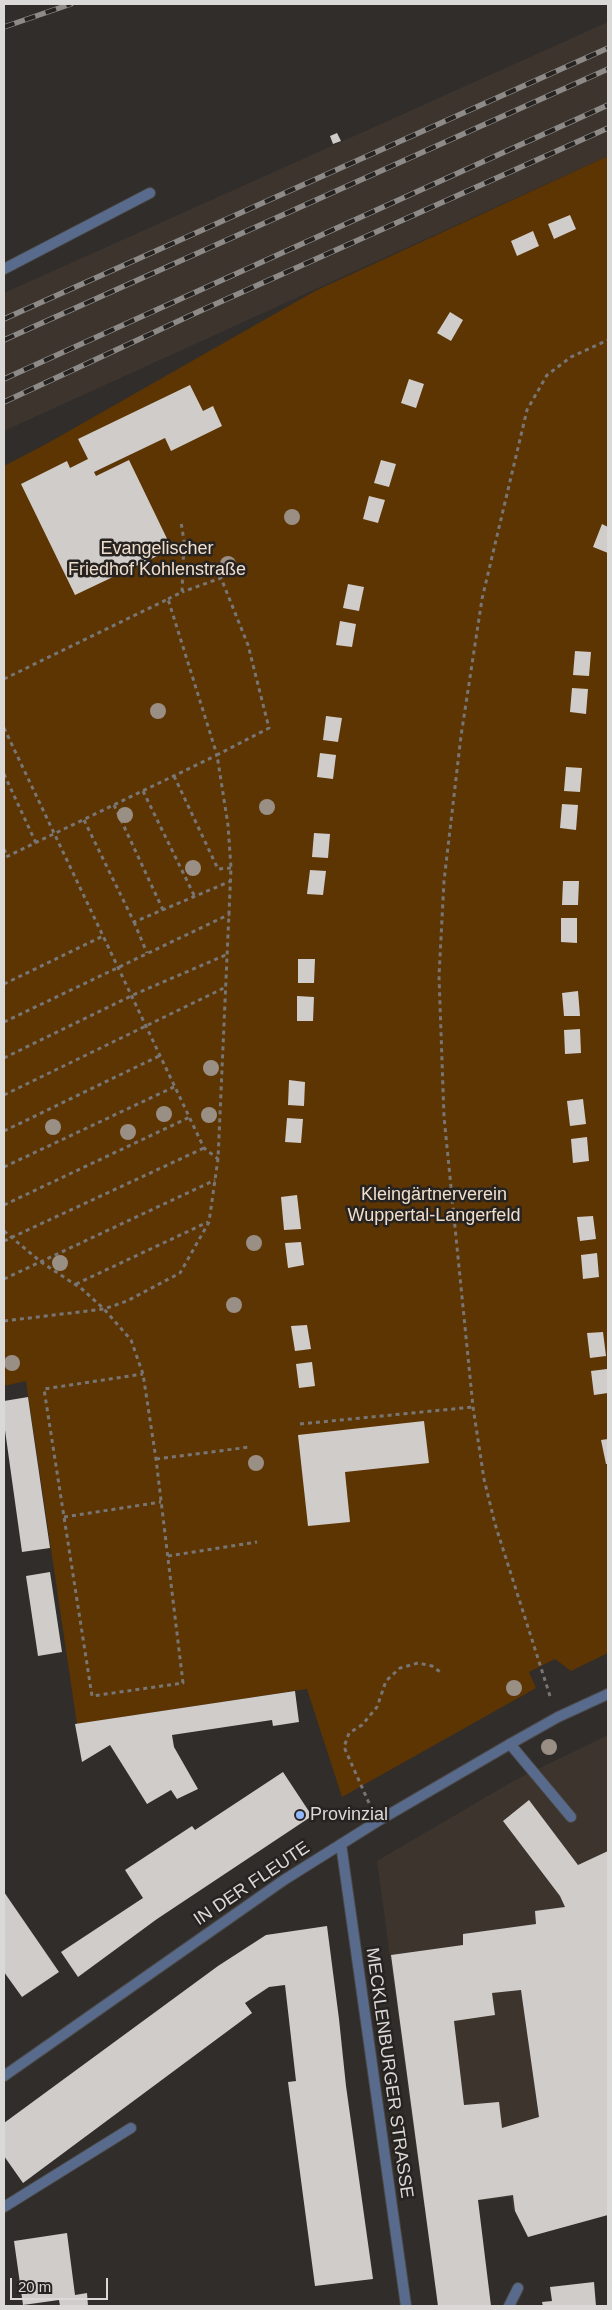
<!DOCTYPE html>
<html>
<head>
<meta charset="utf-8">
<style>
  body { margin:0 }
  #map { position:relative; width:612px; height:2310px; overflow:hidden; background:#302d2b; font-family:Arial,sans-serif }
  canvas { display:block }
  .frame { position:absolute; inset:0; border:5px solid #dbd9d7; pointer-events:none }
  .scale { position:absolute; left:10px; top:2278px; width:98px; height:22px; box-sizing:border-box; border:2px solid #dbd9d7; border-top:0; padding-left:6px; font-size:15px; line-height:18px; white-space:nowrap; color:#dbd9d7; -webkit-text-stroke:4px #262321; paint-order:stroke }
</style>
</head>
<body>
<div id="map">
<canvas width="612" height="2310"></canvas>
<div class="frame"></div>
<div class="scale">20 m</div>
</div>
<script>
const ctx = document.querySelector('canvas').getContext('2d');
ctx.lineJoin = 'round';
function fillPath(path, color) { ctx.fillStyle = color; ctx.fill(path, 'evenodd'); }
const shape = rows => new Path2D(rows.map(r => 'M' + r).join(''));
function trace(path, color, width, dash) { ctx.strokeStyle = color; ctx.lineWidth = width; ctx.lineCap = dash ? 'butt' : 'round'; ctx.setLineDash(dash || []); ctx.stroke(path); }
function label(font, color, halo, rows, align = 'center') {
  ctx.font = font + ' Arial,sans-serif'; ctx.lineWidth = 5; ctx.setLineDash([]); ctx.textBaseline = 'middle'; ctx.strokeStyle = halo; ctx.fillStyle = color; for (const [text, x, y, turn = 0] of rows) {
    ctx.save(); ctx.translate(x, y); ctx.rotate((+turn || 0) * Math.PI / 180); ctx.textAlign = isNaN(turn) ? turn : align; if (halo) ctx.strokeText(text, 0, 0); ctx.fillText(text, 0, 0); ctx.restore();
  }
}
fillPath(shape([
  [608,22,608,156,4,431,4,293],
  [608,1735,608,2185,513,2211,511,2197,424,2207,377,1861,515,1780]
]), '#3c342d');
fillPath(shape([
  [608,156,608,1653,571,1671,555,1659,529,1672,536,1688,342,1797,307,1689,77,1724,26,1381,4,1386,4,466,48,443,315,291]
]), '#5d3503');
fillPath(shape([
  [337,133,341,141,333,144,330,136],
  [570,215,576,229,554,239,548,224],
  [533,231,539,246,517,256,511,241],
  [450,312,463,320,451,341,437,333],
  [409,379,424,384,416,408,401,403],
  [190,385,203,411,213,406,222,426,171,451,165,438,94,472,96,476,129,460,172,549,75,595,21,484,67,461,70,468,88,459,78,439],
  [381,460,396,464,389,487,374,483],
  [369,496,385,500,378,523,363,519],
  [602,524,608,527,608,553,593,547],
  [348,584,364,587,359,611,343,608],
  [340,621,356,624,352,647,336,645],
  [575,651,591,652,589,676,573,675],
  [572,688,588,689,586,714,570,712],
  [326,716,342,718,338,742,323,740],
  [320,753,336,755,333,779,317,777],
  [566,767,582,768,580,792,564,791],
  [562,804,578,805,576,830,560,828],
  [314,833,330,834,328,858,312,857],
  [310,870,326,871,323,895,307,894],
  [563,881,579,881,578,905,562,905],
  [561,918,577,918,577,943,561,942],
  [298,959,315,959,314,983,298,983],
  [578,991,580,1016,564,1016,562,993],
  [297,996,314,997,313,1021,297,1021],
  [580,1029,581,1053,565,1054,564,1030],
  [289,1080,305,1082,304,1106,288,1105],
  [583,1099,586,1124,570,1126,567,1101],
  [287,1118,303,1119,301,1143,285,1142],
  [587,1137,589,1161,573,1163,571,1139],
  [297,1195,301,1229,284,1230,281,1197],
  [593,1216,596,1239,580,1241,577,1217],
  [301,1242,304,1265,288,1268,285,1243],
  [597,1253,599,1277,583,1279,581,1255],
  [307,1325,311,1349,295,1351,291,1326],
  [603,1332,606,1356,590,1358,587,1333],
  [312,1362,315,1386,299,1388,296,1364],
  [607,1369,608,1393,594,1395,591,1371],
  [28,1397,50,1548,22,1552,4,1423,4,1401],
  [424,1421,429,1463,345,1472,350,1522,308,1526,298,1435],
  [608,1439,608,1464,606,1464,601,1440],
  [50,1572,62,1652,38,1656,26,1576],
  [295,1691,299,1722,273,1726,272,1720,172,1735,174,1747,198,1789,177,1799,171,1790,147,1804,110,1745,82,1762,75,1724],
  [283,1772,312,1816,157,1919,78,1977,61,1952,143,1898,125,1870,192,1826,195,1830],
  [529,1800,578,1865,608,1851,608,2215,528,2237,515,2211,513,2195,478,2200,491,2306,438,2306,391,1955,463,1945,463,1934,536,1924,535,1911,565,1907,560,1896,503,1821],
  [521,1990,539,2117,502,2128,499,2102,464,2105,454,2021,495,2015,492,1993],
  [4,1892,59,1972,22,1997,4,1972],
  [327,1926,339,2019,346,2086,373,2279,315,2286,288,2082,296,2081,285,1985,269,1987,245,2003,252,2013,23,2183,4,2156,4,2123,218,1966,266,1935],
  [67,2233,75,2295,87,2293,88,2306,60,2306,59,2300,23,2305,14,2241],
  [594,2282,596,2306,543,2306,542,2302,552,2301,550,2287]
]), '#d0ccc9');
const lane = shape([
  [4,269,150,193],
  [510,1744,571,1817],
  [4,2207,131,2128],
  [509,2306,518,2288]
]);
const street = shape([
  [341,1844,406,2306],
  [4,2076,284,1880,378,1821,510,1744,558,1717,608,1694]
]);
trace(lane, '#4b4947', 12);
trace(street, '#4b4947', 12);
trace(shape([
  [168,599,182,592,184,541,181,522],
  [4,679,168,599,217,755,4,858],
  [4,728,204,1148,218,1159],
  [4,774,36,843],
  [174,776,218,869,231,868],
  [143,791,194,895],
  [114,805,163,910],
  [84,820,134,922,231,881],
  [4,849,7,856],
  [134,922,147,953],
  [4,984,103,936],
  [4,1022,230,914],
  [4,1058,133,995,228,954],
  [4,1095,226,987],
  [4,1131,161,1055],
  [4,1167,176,1086],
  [4,1205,190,1117],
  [4,1231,41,1262,82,1289,104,1309,131,1340,143,1374,156,1459,183,1683,92,1696,44,1389,143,1374],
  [4,1241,204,1148],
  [4,1279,215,1180],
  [76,1284,208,1222],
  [4,1321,104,1309,127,1301,180,1273,209,1222,218,1159,231,868,228,825,217,755,269,728,248,645,221,578,182,592],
  [300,1424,473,1407],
  [156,1459,250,1447],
  [64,1517,161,1502],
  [168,1556,257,1542],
  [550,1696,495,1524,484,1479,473,1407,444,1117,439,976,444,881,461,736,482,599,527,410,547,375,571,357,608,340],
  [369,1803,344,1747,349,1733,362,1725,377,1707,386,1681,400,1668,418,1663,432,1666,443,1674]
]), '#787674', 3, [4, 4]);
trace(lane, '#596b8c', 10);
trace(street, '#596b8c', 10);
const rail = shape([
  [4,27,71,4],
  [4,319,608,48],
  [4,340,608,69],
  [4,379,608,105],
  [4,402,200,311,608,128]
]);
trace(rail, '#8d8a88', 5.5);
trace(rail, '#262321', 4, [11]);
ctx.fillStyle = '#9a8f84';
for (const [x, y] of [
  [292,517],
  [228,564],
  [158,711],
  [267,807],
  [125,815],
  [193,868],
  [211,1068],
  [164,1114],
  [209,1115],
  [53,1127],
  [128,1132],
  [254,1243],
  [60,1263],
  [234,1305],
  [12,1363],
  [256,1463],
  [514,1688],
  [549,1747]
]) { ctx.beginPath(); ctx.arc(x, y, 8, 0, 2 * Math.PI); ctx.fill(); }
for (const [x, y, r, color] of [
  [300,1815,5,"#91b8fd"]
]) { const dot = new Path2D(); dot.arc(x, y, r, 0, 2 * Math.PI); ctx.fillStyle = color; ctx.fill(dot); trace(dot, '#262321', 2); }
label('18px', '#f1dfcd', '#262321', [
  ["Evangelischer",157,549],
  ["Friedhof Kohlenstraße",157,570],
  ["Kleingärtnerverein",434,1195],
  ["Wuppertal-Langerfeld",434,1216]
]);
label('18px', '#dbd9d7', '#262321', [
  ["Provinzial",310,1815]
], 'left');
label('18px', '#dbd9d7', '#262321', [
  ["IN DER FLEUTE",252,1884,-34],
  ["MECKLENBURGER STRASSE",389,2073,82]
]);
</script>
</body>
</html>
